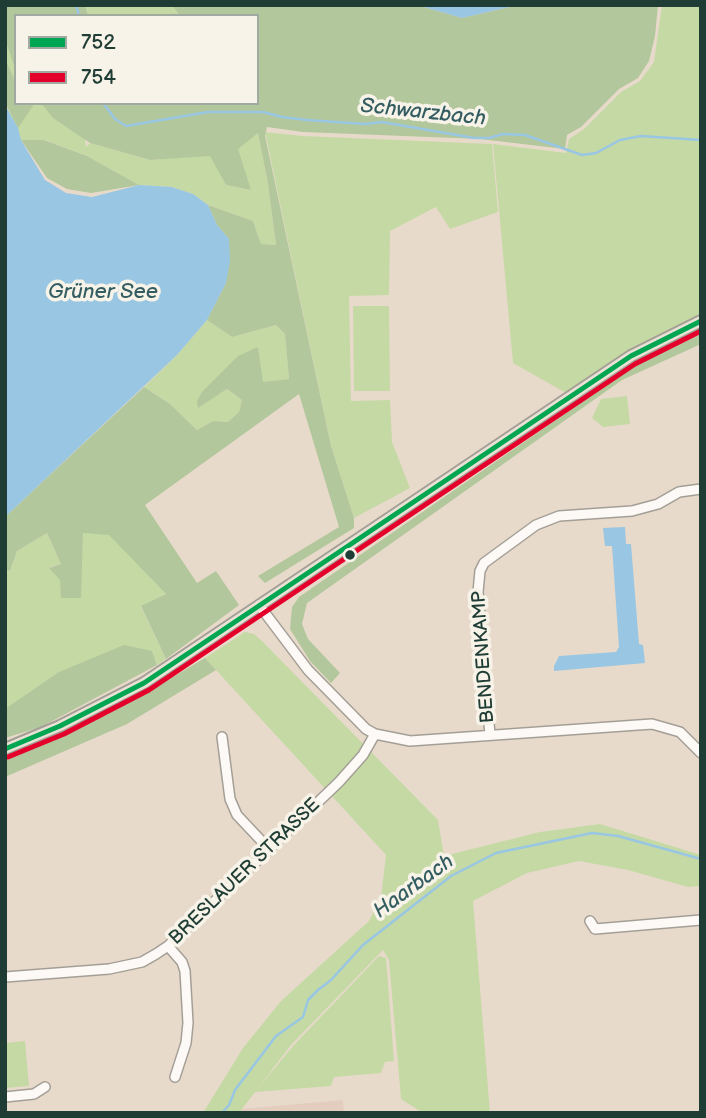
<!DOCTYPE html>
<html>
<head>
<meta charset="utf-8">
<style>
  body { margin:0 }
  #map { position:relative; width:706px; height:1118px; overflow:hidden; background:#e8dacb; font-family:"Balsamiq Sans",sans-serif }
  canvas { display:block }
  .frame { position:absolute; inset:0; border:7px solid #1f3d34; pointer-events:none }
  .legend { position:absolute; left:14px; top:14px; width:245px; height:91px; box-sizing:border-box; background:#f7f3e8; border:2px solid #a1aaa0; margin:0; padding:9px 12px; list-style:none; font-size:21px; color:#1f3d34 }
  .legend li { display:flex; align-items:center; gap:14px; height:35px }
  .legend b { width:35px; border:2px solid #a1aaa0 }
</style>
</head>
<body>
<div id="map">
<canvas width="706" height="1118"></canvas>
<div class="frame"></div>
<ul class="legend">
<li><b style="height:9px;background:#00a651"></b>752</li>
<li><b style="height:9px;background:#e4002b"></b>754</li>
</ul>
</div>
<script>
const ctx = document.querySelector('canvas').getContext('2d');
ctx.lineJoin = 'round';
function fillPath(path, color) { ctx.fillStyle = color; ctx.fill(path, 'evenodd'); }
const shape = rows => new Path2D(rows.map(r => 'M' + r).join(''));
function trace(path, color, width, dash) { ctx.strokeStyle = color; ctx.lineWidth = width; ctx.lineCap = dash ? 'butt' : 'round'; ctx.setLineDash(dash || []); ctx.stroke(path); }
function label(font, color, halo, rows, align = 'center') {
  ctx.font = font + ' "Balsamiq Sans",sans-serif'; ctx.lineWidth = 7; ctx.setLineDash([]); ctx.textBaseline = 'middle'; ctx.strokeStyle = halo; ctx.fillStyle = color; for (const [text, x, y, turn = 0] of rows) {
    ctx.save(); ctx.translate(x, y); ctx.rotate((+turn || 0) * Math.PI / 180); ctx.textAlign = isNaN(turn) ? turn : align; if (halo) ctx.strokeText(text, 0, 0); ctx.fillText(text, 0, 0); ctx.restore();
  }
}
fillPath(shape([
  [343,1100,344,1113,239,1113,241,1109]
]), '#e3cdbf');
fillPath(shape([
  [5,5,16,16,16,103,80,103,86,147,90,143,150,160,211,155,226,185,250,190,237,148,258,133,268,184,276,245,261,244,253,221,208,205,193,194,172,187,139,185,87,156,45,140,21,140,5,102],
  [85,5,172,5,180,16,88,16],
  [662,5,701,5,701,316,660,335,566,393,513,363,493,144,566,153,569,139,584,129,621,92,640,81,654,62],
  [265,132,302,136,492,144,498,212,450,229,436,207,390,231,389,295,349,296,351,401,390,400,392,442,410,488,354,518,331,446],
  [353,306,389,306,390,391,354,391],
  [207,320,232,337,276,325,285,334,289,379,262,383,258,348,198,407,227,389,242,400,239,412,228,422,213,421,197,430,170,404,144,387,177,355],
  [627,396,630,424,603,427,592,418,601,399],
  [47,533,61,564,50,567,80,598,83,533,109,534,166,594,141,607,166,659,157,665,152,651,5,709,5,569,10,571,17,551],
  [245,632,254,634,262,641,438,820,444,856,540,832,600,824,701,855,701,886,688,887,628,870,579,861,527,873,473,901,490,1113,423,1113,401,1099,389,960,383,950,291,1045,239,1113,203,1113,243,1048,281,1001,369,921,381,897,386,855,205,658],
  [379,956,386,958,394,1061,385,1062,381,1073,334,1077,331,1086,255,1092,293,1046],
  [25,1041,29,1086,5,1088,5,1043]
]), '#c5d9a5');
fillPath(shape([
  [5,5,85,5,88,16,16,16,16,71,5,39],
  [172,5,417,5,462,18,518,5,658,5,655,36,649,61,638,78,619,89,581,127,567,135,565,149,480,139,303,132,267,127,265,136,331,446,354,518,354,528,265,583,258,576,339,527,299,394,145,505,197,583,216,571,239,605,166,659,141,606,166,594,109,535,83,533,81,598,61,598,60,580,49,568,61,564,47,533,17,551,10,571,5,569,5,517,144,387,170,404,197,430,213,421,228,422,239,412,242,400,227,389,198,408,197,401,202,392,238,356,258,347,263,382,289,379,285,334,276,325,232,337,207,320,226,283,229,239,217,225,208,205,253,221,261,244,276,245,268,184,258,133,238,149,251,190,226,185,210,156,150,160,90,143,53,118,41,103,257,103,257,16,180,16],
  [5,59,16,83,16,103,31,103,33,106,18,128,5,102],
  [21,140,44,140,87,156,139,185,91,193,67,189,47,178],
  [701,334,701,344,622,380,307,603,302,624,308,639,340,673,331,683,310,661,290,629,292,607,299,597,636,365],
  [124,645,152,651,157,665,41,727,5,738,5,709,59,672],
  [205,658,216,670,127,724,5,777,5,759,65,735,149,691]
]), '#b2c79b');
fillPath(shape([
  [417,5,518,5,462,18],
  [5,105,18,128,21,140,45,180,66,193,92,197,139,185,172,187,193,194,208,205,217,225,229,239,230,261,226,283,207,320,177,355,5,517],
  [625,527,626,544,631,544,639,644,643,645,645,663,554,671,554,666,559,656,616,652,619,647,612,546,605,546,603,528]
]), '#98c6e3');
trace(shape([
  [76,5,79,16],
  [103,103,115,119,126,126,208,112,263,112,282,117,307,120,365,124,382,122,474,138,489,138,503,134,525,135,582,155,596,153,620,140,641,136,701,140],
  [222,1113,229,1105,235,1090,276,1036,303,1017,308,1000,318,990,331,980,363,945,451,876,496,853,592,833,618,836,701,859]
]), '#98c6e3', 2.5);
const minor = shape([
  [259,605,308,670,366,729,375,734,410,741,652,724,680,732,701,753],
  [490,735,478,592,480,571,484,563,536,525,559,516,632,511,658,504,679,492,701,489],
  [222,737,230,799,237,815,269,849],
  [590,921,595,929,701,920],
  [168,946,182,962,185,971,188,1023,186,1043,175,1077],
  [5,977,109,969,142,962,156,954,168,946,339,782,363,755,375,734],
  [5,1097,34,1094,45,1087]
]);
const major = shape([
  [5,749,60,726,144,683,631,356,701,321]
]);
trace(minor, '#a49f96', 12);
trace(major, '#a49f96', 14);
trace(minor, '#fcf9f7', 9);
trace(major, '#ebe2d6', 10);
trace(shape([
  [5,749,60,726,144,683,631,356,701,321]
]), '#00a651', 5);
trace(shape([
  [8,757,64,734,149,690,635,364,701,331]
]), '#e4002b', 5);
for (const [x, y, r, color] of [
  [350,555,6,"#1f3d34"]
]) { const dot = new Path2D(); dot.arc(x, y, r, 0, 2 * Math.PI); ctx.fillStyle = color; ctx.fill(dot); trace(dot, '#f7f3e8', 2.5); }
label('19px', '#1f3d34', '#f7f3e8', [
  ["BENDENKAMP",484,657,-94],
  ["BRESLAUER STRASSE",245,872,-44]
]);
label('italic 21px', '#345d62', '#f7f3e8', [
  ["Schwarzbach",423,113,6],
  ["Grüner See",103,293],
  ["Haarbach",414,887,-36]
]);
</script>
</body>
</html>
